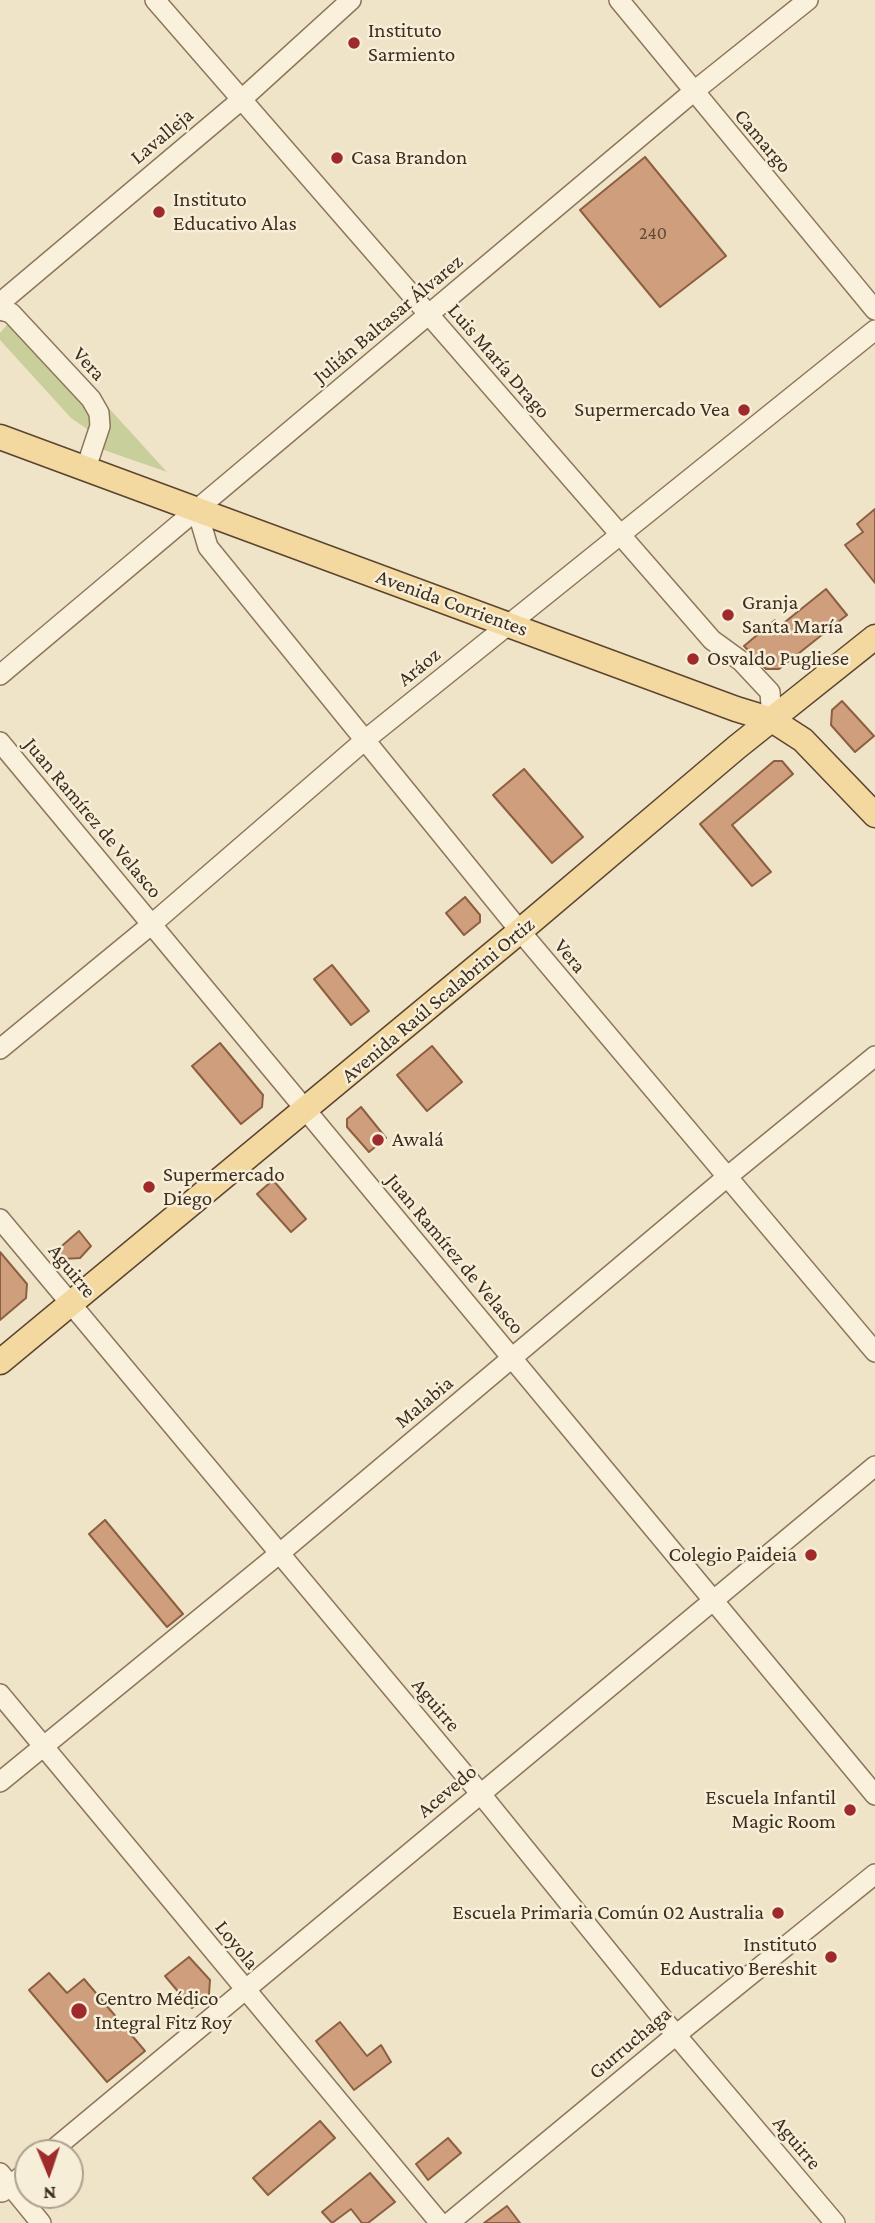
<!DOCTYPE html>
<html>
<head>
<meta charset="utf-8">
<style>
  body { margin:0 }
  #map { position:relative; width:875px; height:2223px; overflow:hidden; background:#f0e4c8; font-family:"Crimson Pro",serif }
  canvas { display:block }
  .north { position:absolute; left:14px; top:2139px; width:70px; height:70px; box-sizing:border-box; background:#f7eed8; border:2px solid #ada18e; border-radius:50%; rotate:178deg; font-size:19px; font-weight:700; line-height:28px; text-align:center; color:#3d2e20 }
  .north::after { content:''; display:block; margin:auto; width:24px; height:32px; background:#9e2a2b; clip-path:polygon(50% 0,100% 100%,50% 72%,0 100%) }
</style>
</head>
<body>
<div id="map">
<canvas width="875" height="2223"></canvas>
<div class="north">N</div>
</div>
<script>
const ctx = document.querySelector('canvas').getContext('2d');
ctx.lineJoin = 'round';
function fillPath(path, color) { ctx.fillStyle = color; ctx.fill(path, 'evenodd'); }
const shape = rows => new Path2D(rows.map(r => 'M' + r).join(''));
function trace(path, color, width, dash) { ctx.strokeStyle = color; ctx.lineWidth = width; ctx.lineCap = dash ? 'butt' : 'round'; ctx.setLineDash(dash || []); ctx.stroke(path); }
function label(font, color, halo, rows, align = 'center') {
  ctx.font = font + ' "Crimson Pro",serif'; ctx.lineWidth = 5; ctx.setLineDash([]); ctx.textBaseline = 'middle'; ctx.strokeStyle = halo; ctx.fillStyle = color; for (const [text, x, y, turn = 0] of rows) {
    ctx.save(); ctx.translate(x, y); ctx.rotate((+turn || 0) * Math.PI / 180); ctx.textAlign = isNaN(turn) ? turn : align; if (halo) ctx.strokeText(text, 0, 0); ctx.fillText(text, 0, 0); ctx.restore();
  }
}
fillPath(shape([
  [11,320,83,397,93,421,90,431,71,418,0,340,0,333],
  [106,405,167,472,101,449]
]), '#c9cf9b');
const building = shape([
  [645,157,726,256,660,307,580,210,645,157],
  [875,509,875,583,845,545,863,532,857,524,875,509],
  [826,589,847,615,779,669,766,669,744,646,775,620,780,626,826,589],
  [842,701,874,736,855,752,831,725,832,710,842,701],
  [774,761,782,761,793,774,732,825,771,872,752,886,700,824,774,761],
  [524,769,583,837,552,863,493,795,524,769],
  [465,897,480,915,480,922,464,935,446,913,465,897],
  [332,965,369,1011,351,1025,314,979,332,965],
  [220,1043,263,1095,262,1107,241,1124,192,1066,220,1043],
  [432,1046,462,1082,427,1111,397,1075,432,1046],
  [361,1107,386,1138,369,1152,347,1127,347,1119,361,1107],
  [273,1180,306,1219,291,1232,257,1194,273,1180],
  [79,1231,91,1246,80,1258,63,1259,56,1251,79,1231],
  [0,1252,27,1284,26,1298,0,1320,0,1252],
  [105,1520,183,1614,167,1627,89,1534,105,1520],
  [189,1957,210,1980,209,1994,192,2008,165,1976,189,1957],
  [49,1973,67,1993,84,1979,145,2051,107,2082,29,1990,49,1973],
  [340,2022,367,2056,381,2045,391,2062,354,2090,316,2041,340,2022],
  [320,2121,335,2138,268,2195,253,2178,320,2121],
  [448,2138,461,2153,428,2180,416,2164,448,2138],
  [370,2173,395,2202,368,2223,362,2223,351,2209,332,2223,322,2212,370,2173],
  [507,2206,520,2223,484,2223,507,2206]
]);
fillPath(building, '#cf9f7d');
trace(building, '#8d5f41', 2);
const minor = shape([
  [155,0,712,640,741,661,770,692,772,720],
  [619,0,875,310],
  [0,303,241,100,351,0],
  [0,310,11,313,91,399,99,413,100,426,86,468],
  [197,510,208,547,520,931,875,1352],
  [0,675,693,92,808,0],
  [0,742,875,1795],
  [0,1049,152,924,365,740,875,330],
  [0,1219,480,1793,676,2035,835,2223],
  [0,1694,440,2223],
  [0,1782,280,1553,727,1177,875,1056],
  [49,2153,875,1466],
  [0,2173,41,2223],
  [2,2192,28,2171],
  [449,2223,676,2035,875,1874]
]);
const major = shape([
  [0,437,736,709,772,720,803,740,875,815],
  [0,1362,520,931,737,747,875,637]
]);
trace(minor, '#8d765c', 22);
trace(major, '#5b4430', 27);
trace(minor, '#faf1dc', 19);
trace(major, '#f3d9a0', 24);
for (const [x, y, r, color] of [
  [354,43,7,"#9e2a2b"],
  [337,158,7,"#9e2a2b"],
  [159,212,7,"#9e2a2b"],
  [744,410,7,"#9e2a2b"],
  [728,615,7,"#9e2a2b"],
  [693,659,7,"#9e2a2b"],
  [378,1140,7,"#9e2a2b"],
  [149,1187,7,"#9e2a2b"],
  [811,1555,7,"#9e2a2b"],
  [850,1810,7,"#9e2a2b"],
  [778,1913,7,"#9e2a2b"],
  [831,1957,7,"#9e2a2b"],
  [79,2011,9,"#9e2a2b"]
]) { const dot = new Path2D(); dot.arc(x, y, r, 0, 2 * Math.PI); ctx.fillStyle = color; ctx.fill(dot); trace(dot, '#f7eed8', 2.5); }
label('18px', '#624a37', null, [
  ["240",653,233]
]);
label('21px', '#3d2e20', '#f7eed8', [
  ["Instituto",368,31],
  ["Sarmiento",368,55],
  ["Casa Brandon",351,158],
  ["Instituto",173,200],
  ["Educativo Alas",173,224],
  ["Supermercado Vea",730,410,"right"],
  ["Granja",742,603],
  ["Santa María",742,627],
  ["Osvaldo Pugliese",707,659],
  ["Awalá",392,1140],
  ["Supermercado",163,1175],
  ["Diego",163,1199],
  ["Colegio Paideia",797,1555,"right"],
  ["Escuela Infantil",836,1798,"right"],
  ["Magic Room",836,1822,"right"],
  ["Escuela Primaria Común 02 Australia",764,1913,"right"],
  ["Instituto",817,1945,"right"],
  ["Educativo Bereshit",817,1969,"right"],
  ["Centro Médico",95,1999],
  ["Integral Fitz Roy",95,2023]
], 'left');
label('21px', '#3d2e20', '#f7eed8', [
  ["Lavalleja",162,136,-40],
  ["Camargo",763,141,50],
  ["Julián Baltasar Álvarez",388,319,-40],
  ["Luis María Drago",499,361,49],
  ["Vera",89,364,47],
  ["Avenida Corrientes",452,603,20],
  ["Aráoz",419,667,-39],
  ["Juan Ramírez de Velasco",93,818,50],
  ["Vera",570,956,50],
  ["Avenida Raúl Scalabrini Ortiz",438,1000,-40],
  ["Juan Ramírez de Velasco",455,1254,50],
  ["Aguirre",72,1271,51],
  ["Malabia",424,1402,-40],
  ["Aguirre",436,1705,50],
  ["Acevedo",447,1791,-40],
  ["Loyola",237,1945,51],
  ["Gurruchaga",630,2043,-40],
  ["Aguirre",797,2143,50]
]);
</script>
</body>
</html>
